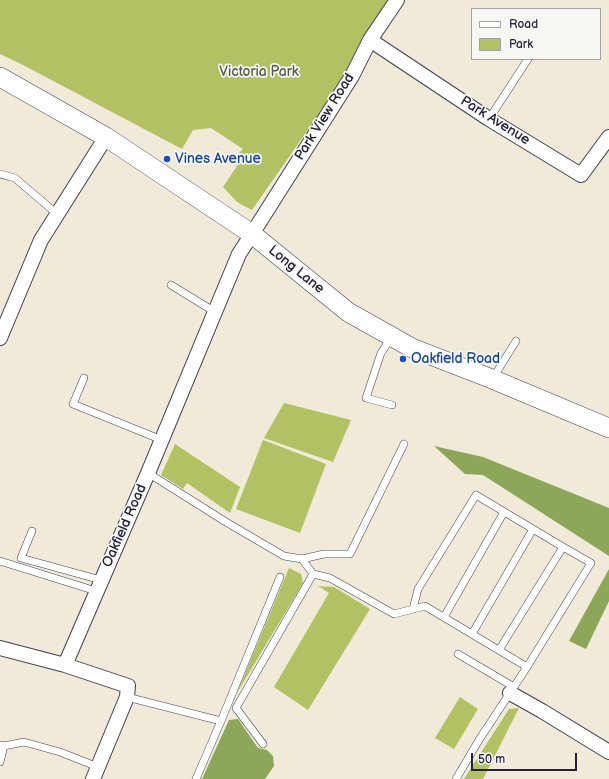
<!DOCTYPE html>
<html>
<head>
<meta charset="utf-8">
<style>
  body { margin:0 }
  #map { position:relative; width:609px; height:779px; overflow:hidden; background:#f1ead8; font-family:"Balsamiq Sans",sans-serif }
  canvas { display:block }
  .legend { position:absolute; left:471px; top:8px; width:130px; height:52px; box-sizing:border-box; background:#f6f6f2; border:1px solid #a1a1a9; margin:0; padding:5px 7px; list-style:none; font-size:12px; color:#22223b }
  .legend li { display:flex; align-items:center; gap:8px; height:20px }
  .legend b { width:20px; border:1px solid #a1a1a9 }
  .scale { position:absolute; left:471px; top:753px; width:106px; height:18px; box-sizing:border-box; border:2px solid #22223b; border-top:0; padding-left:5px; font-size:12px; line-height:14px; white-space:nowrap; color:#22223b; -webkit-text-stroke:3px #f6f6f2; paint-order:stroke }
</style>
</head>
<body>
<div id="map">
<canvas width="609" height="779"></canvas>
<ul class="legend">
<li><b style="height:5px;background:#fff"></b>Road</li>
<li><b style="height:11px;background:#b1c164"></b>Park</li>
</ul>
<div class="scale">50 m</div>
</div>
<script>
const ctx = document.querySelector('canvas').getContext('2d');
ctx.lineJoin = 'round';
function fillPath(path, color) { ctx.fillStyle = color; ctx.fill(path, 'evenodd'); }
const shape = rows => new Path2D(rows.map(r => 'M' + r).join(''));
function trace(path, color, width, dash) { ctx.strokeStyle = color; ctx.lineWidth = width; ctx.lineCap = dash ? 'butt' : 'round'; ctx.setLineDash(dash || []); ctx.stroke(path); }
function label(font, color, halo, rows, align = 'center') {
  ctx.font = font + ' "Balsamiq Sans",sans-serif'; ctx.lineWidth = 3.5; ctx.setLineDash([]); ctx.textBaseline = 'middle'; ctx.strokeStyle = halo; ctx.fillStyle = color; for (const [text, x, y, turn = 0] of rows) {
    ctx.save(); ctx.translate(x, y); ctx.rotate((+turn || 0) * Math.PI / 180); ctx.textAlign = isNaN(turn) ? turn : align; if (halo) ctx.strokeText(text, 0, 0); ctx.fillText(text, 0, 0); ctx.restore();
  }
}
fillPath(shape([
  [0,0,398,0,369,42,252,210,237,202,223,187,243,157,238,154,243,149,211,128,193,130,182,149,23,65,0,54],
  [284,403,351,420,333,462,264,438],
  [263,440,326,464,300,533,236,509],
  [175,444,240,487,230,513,187,483,183,489,161,475],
  [289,568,301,574,303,583,237,693],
  [318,586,334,587,370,609,308,710,274,687,329,593],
  [460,697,478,709,454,749,435,738],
  [519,708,483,779,464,779,509,709]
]), '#b1c164');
fillPath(shape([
  [434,446,483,457,609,508,609,556,483,475,465,474],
  [609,569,609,601,586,649,569,641],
  [238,719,258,748,267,750,273,756,274,766,265,779,202,779,229,720]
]), '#8ca75a');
const lane = shape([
  [489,119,528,59],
  [0,174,15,178,57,214],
  [171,285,215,312],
  [391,338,381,353,366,398,392,405],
  [84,378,73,404,162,440],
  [493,378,516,341],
  [148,473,226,522,284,556,302,559,324,554,350,554,404,444],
  [32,531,21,558,101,580],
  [302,559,313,574,330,578,394,614,425,606,527,667,479,740,456,779],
  [0,561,96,591],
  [413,609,418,589,476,495,563,547,499,650],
  [444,617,504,512],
  [472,634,533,529],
  [458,654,514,687],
  [527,667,591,563,563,547],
  [127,697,221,721],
  [263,744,236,708,313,574],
  [0,745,4,746,24,742,60,752,98,767],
  [0,762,4,746],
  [196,779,221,721,280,577]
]);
const street = shape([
  [370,40,489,119,581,175,609,137],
  [0,338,41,240,106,137],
  [0,648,65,665,128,686,127,697,93,779],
  [65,665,148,473,239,254,252,234,352,76,370,40,397,0],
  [510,693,542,711,609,752]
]);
const secondary = shape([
  [0,77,106,137,252,234,348,312,412,348,492,379,609,428]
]);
trace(lane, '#414053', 8);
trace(street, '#414053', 16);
trace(secondary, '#414053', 20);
trace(lane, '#fff', 7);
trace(street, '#fff', 14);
trace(secondary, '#fff', 19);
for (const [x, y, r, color] of [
  [167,159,4,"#1a4fb4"],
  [403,359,4,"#1a4fb4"]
]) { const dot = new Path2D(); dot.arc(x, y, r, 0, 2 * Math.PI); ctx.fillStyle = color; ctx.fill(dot); trace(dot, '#f6f6f2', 1.5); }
label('14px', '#545a49', '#f6f6f2', [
  ["Victoria Park",259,72]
]);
label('14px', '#22223b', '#f6f6f2', [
  ["Park View Road",325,117,-58],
  ["Park Avenue",495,121,32],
  ["Long Lane",296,270,39],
  ["Oakfield Road",125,526,-66]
]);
label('14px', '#164399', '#f6f6f2', [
  ["Vines Avenue",175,159],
  ["Oakfield Road",411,359]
], 'left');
</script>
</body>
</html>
